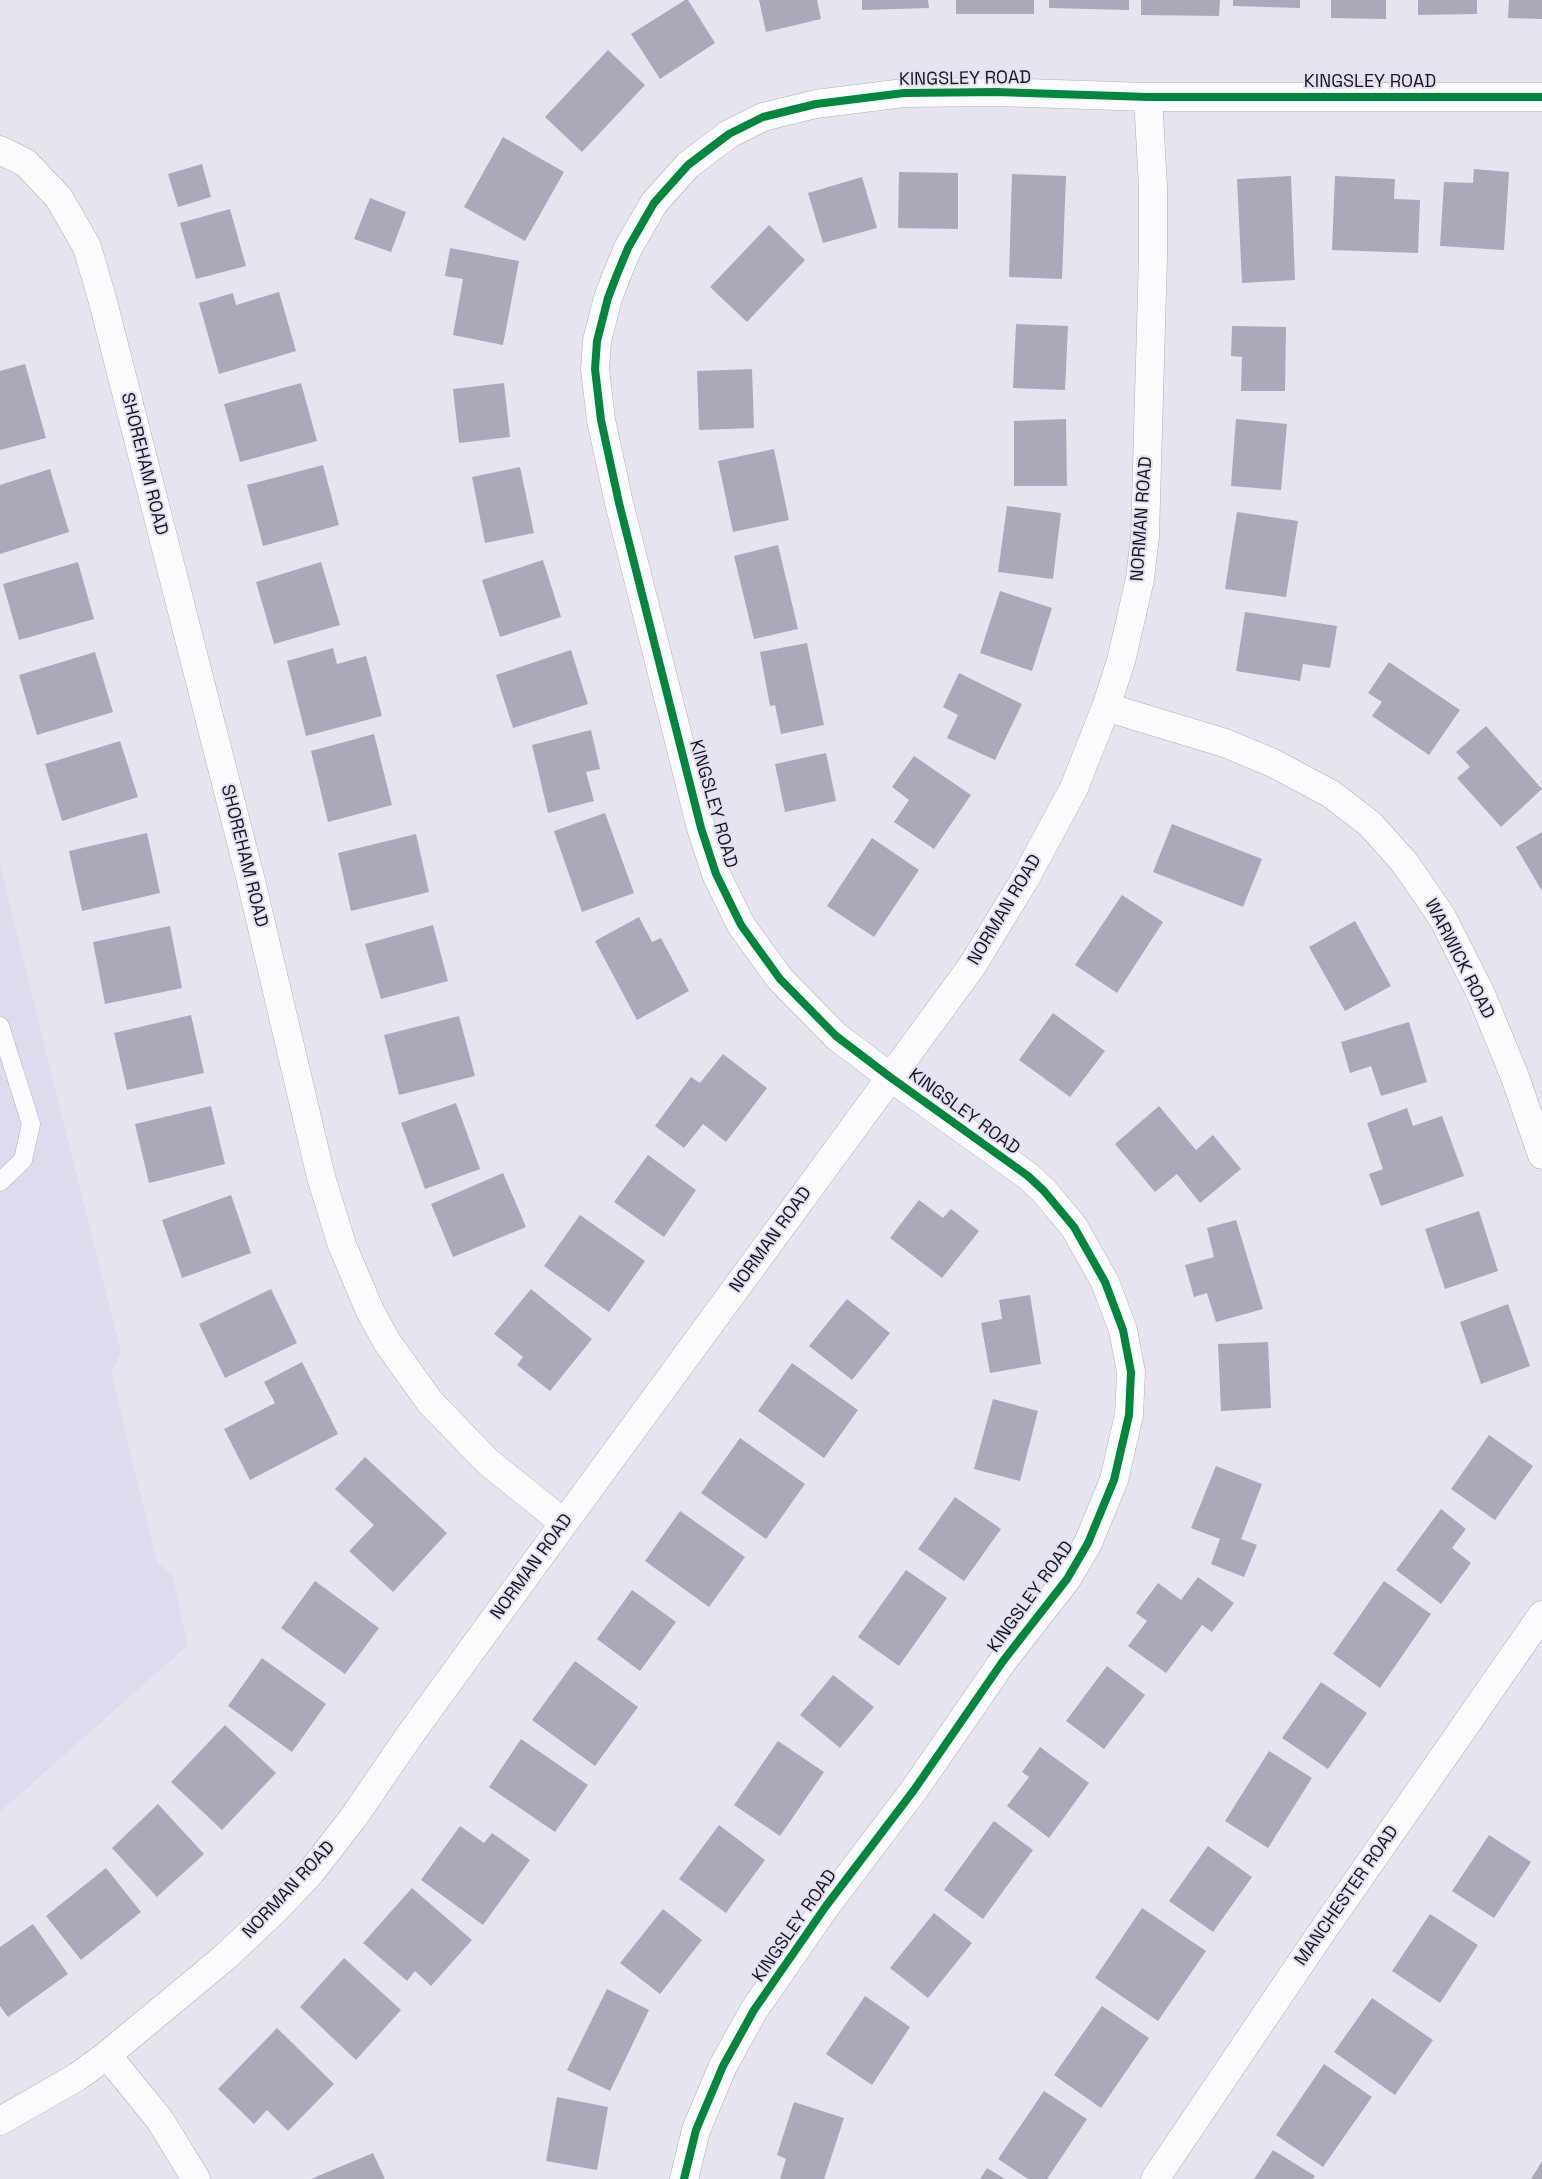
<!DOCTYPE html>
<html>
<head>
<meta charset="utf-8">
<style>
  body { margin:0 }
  canvas { display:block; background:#e6e4ef }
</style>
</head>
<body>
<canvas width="1542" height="2179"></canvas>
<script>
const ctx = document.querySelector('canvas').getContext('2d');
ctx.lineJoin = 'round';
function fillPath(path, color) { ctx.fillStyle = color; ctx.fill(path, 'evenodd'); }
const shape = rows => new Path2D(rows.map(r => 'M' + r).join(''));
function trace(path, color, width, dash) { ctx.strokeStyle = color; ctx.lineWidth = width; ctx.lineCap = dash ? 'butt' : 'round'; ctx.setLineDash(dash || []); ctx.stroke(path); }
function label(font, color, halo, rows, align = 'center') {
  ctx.font = font + ' "Space Grotesk",sans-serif'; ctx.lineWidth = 4; ctx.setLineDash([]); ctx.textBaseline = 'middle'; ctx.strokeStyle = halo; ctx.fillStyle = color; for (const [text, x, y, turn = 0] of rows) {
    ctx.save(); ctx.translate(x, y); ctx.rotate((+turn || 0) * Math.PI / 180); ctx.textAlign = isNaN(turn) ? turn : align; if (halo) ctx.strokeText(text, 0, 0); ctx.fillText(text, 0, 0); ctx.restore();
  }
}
fillPath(shape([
  [0,866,121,1353,111,1373,157,1562,172,1576,188,1645,0,1812]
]), '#dedbee');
fillPath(shape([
  [685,0,688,0,715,43,660,79,631,34],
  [759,0,817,0,821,19,766,32],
  [862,0,928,0,929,8,862,10],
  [956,0,1034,0,1034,14,956,14],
  [1049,0,1129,0,1129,10,1049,8],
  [1141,0,1220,0,1219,16,1141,15],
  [1233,0,1300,0,1300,8,1233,6],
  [1331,0,1386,0,1386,19,1331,18],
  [1418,0,1477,0,1477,14,1418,15],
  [1509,0,1542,0,1542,19,1508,18],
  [608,50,645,85,582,152,545,117],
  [503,137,564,172,525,241,464,207],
  [202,164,211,197,178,207,168,174],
  [1474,169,1509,172,1504,250,1440,246,1444,182,1473,183],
  [899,172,958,173,958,229,898,228],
  [1012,174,1066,176,1062,279,1009,277],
  [1291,176,1295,280,1242,283,1237,179],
  [1335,176,1395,179,1394,199,1420,200,1418,253,1332,250],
  [862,177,877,228,823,243,808,193],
  [370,198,406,212,391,252,354,239],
  [230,209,246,266,196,279,180,223],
  [769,225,805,260,747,322,710,287],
  [450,248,519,261,503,345,453,335,463,279,445,276],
  [279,292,296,351,219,374,199,303,233,293,236,305],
  [1016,324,1068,326,1065,390,1013,388],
  [1232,326,1286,327,1285,391,1241,391,1242,357,1231,356],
  [25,364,46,438,0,450,0,371],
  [752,369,754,428,699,430,697,371],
  [301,383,317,441,240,462,224,404],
  [504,383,510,437,459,443,453,389],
  [1066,419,1067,486,1014,486,1014,421],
  [1236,419,1287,424,1281,490,1231,486],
  [774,449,789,520,733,532,718,461],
  [323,465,339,525,263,546,247,485],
  [520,467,534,533,485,543,472,477],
  [50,469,69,532,0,554,0,485],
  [1007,506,1061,513,1053,579,998,572],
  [1237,512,1298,521,1286,597,1225,589],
  [778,545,798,629,754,639,734,556],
  [543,560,561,617,500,637,482,580],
  [78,562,94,619,19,640,3,584],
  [321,562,340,625,274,644,256,582],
  [1000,591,1052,608,1032,671,980,653],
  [1245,612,1337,626,1330,668,1303,664,1300,681,1236,671],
  [807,643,824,725,781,734,775,705,770,706,760,652],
  [333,648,337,664,366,656,382,716,306,736,287,661],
  [571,650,588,704,513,728,496,675],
  [95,652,113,712,37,735,19,675],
  [1389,662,1460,710,1429,755,1372,716,1382,702,1368,693],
  [959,673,1022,704,995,760,947,738,958,715,943,707],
  [1486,726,1542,789,1501,827,1457,778,1470,767,1456,752],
  [591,730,600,769,586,772,594,801,548,813,532,745],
  [374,734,392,805,328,822,311,751],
  [120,741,138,797,62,821,45,764],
  [826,753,836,801,785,812,775,764],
  [914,756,971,795,934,849,894,822,909,800,892,787],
  [605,813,634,893,582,912,554,831],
  [1172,824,1262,859,1243,907,1153,872],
  [1542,832,1542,891,1516,847],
  [147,833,160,893,82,911,69,851],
  [416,834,429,892,351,911,338,853],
  [872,838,919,870,874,937,827,906],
  [1122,895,1163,922,1117,993,1075,965],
  [639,917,652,942,661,938,689,991,637,1020,595,941],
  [1355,921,1391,986,1345,1011,1309,947],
  [433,925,448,981,381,999,365,944],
  [170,926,182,988,105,1004,93,942],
  [1053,1013,1105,1051,1070,1097,1019,1060],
  [191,1015,204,1073,127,1090,114,1033],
  [459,1016,475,1076,399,1095,384,1035],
  [1409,1022,1427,1082,1381,1096,1371,1066,1350,1073,1341,1042],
  [723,1054,767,1088,726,1142,703,1124,684,1148,655,1126,691,1077,700,1083],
  [456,1103,480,1169,425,1189,401,1123],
  [211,1106,225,1164,149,1183,135,1124],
  [1159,1106,1196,1150,1213,1135,1241,1169,1200,1203,1177,1174,1155,1192,1115,1144],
  [1407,1108,1413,1126,1442,1116,1464,1176,1381,1206,1369,1174,1383,1169,1367,1123],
  [648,1155,696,1190,664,1237,614,1202],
  [503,1173,526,1227,453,1257,431,1204],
  [231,1195,251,1253,182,1278,162,1220],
  [919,1200,943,1218,951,1209,979,1231,942,1278,890,1238],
  [1479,1211,1498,1271,1445,1289,1425,1229],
  [580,1215,645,1261,609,1312,544,1266],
  [1236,1220,1263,1309,1216,1322,1207,1293,1194,1297,1185,1265,1214,1257,1207,1228],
  [271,1289,297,1343,225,1378,199,1324],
  [531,1289,592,1339,550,1391,517,1365,523,1357,494,1334],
  [1030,1295,1041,1364,990,1373,981,1323,1002,1319,999,1300],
  [847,1299,890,1333,852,1380,809,1346],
  [1508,1304,1530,1366,1481,1384,1460,1322],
  [1268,1342,1271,1408,1221,1411,1218,1344],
  [302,1362,338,1434,250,1480,224,1429,275,1403,264,1382],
  [792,1363,858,1410,824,1458,758,1411],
  [993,1399,1038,1411,1020,1481,974,1469],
  [1489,1435,1533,1466,1495,1520,1451,1489],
  [740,1438,805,1484,766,1539,701,1493],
  [365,1457,447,1533,393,1592,349,1551,374,1525,335,1489],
  [1216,1466,1262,1484,1241,1539,1257,1545,1244,1577,1211,1564,1220,1539,1191,1528],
  [955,1497,1001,1529,964,1581,918,1549],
  [1441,1509,1466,1529,1452,1548,1471,1563,1441,1604,1396,1570],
  [680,1511,745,1557,709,1607,645,1561],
  [906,1570,947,1598,899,1666,858,1637],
  [1198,1577,1234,1603,1212,1632,1202,1625,1166,1673,1128,1646,1147,1621,1136,1613,1158,1583,1181,1600],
  [315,1581,379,1628,345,1674,281,1628],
  [1384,1581,1431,1614,1380,1688,1333,1654],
  [632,1590,676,1622,640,1671,597,1639],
  [262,1658,326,1704,292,1752,228,1706],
  [575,1661,638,1707,595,1766,532,1720],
  [1107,1666,1145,1695,1104,1749,1066,1721],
  [833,1675,874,1707,840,1748,800,1715],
  [1321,1682,1367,1713,1328,1769,1282,1738],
  [225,1725,276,1773,222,1830,171,1782],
  [521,1739,588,1785,555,1832,489,1787],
  [778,1741,824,1772,780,1836,734,1805],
  [1040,1747,1089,1783,1049,1838,1007,1806,1029,1777,1022,1772],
  [1269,1751,1312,1778,1268,1848,1225,1821],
  [158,1804,204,1854,157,1897,112,1848],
  [994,1821,1033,1850,983,1919,944,1890],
  [719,1825,765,1860,726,1913,679,1879],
  [460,1826,484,1843,492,1833,530,1860,483,1925,421,1880],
  [1489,1835,1531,1862,1494,1918,1452,1891],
  [1208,1846,1252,1877,1213,1932,1169,1901],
  [106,1868,141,1912,81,1960,46,1916],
  [412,1888,472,1940,431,1986,415,1971,407,1981,363,1943],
  [1142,1908,1206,1951,1158,2021,1095,1978],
  [663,1909,702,1940,660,1994,620,1963],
  [934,1913,972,1943,928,1998,890,1968],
  [1430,1914,1478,1945,1440,2003,1392,1971],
  [33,1924,68,1974,8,2017,0,2006,0,1947],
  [344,1958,401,2010,356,2060,300,2007],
  [607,1989,649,2010,610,2091,567,2070],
  [865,1996,910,2027,872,2085,826,2054],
  [1372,1998,1433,2040,1395,2095,1334,2052],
  [1102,2006,1149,2038,1101,2108,1054,2075],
  [277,2028,334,2084,288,2131,267,2110,254,2124,218,2089],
  [1324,2064,1372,2097,1323,2167,1276,2135],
  [1044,2091,1087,2119,1047,2179,1028,2179,998,2159],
  [557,2097,608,2107,597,2170,546,2161],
  [794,2102,844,2118,824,2179,780,2179,786,2159,777,2155],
  [1273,2150,1315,2176,1313,2179,1254,2179],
  [373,2153,385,2179,311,2179],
  [1542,2161,1542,2179,1531,2179],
  [987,2168,1005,2179,980,2179]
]), '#aca8ba');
const service = shape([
  [0,1026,31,1124,23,1160,0,1182]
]);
const minor = shape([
  [0,150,26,163,59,198,87,247,102,298,251,881,321,1177,342,1245,370,1311,387,1342,430,1402,488,1462,564,1523],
  [1106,707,1225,743,1273,763,1331,794,1370,824,1405,863,1442,917,1481,994,1515,1077,1542,1155],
  [107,2055,160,2120,196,2179],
  [0,2121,77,2077,107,2055,224,1958,275,1910,311,1872,353,1818,412,1732,564,1523,972,966,1025,879,1074,788,1106,707,1121,661,1140,579,1145,536,1153,256,1153,187,1148,97],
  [684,2179,696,2130,723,2066,754,2010,826,1906,914,1790,1003,1661,1067,1579,1088,1543,1114,1480,1129,1415,1131,1372,1123,1330,1105,1282,1074,1227,1044,1191,1028,1176,890,1077,836,1036,780,979,741,925,716,874,701,828,619,503,601,420,595,369,597,341,608,298,616,277,628,248,654,203,688,165,729,134,763,117,816,104,904,93,996,92,1148,97,1542,97],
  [1155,2179,1319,1936,1542,1615]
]);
trace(service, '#afaeb6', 19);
trace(minor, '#afaeb6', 29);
trace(service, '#fbfbfd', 18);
trace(minor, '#fbfbfd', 28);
trace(shape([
  [684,2179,696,2130,723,2066,754,2010,826,1906,914,1790,1003,1661,1067,1579,1088,1543,1114,1480,1129,1415,1131,1372,1123,1330,1105,1282,1074,1227,1044,1191,1028,1176,890,1077,836,1036,780,979,741,925,716,874,701,828,619,503,601,420,595,369,597,341,608,298,616,277,628,248,654,203,688,165,729,134,763,117,816,104,904,93,996,92,1148,97,1542,97]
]), '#00873e', 8);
label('18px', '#16151c', '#e3e0f3', [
  ["KINGSLEY ROAD",965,79,-1],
  ["KINGSLEY ROAD",1370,82],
  ["SHOREHAM ROAD",144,464,76],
  ["NORMAN ROAD",1142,519,-86],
  ["KINGSLEY ROAD",713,804,74],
  ["SHOREHAM ROAD",244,856,76],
  ["NORMAN ROAD",1005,910,-59],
  ["WARWICK ROAD",1459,959,63],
  ["KINGSLEY ROAD",964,1112,36],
  ["NORMAN ROAD",771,1240,-54],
  ["NORMAN ROAD",532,1567,-54],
  ["KINGSLEY ROAD",1031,1597,-54],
  ["NORMAN ROAD",289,1890,-47],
  ["MANCHESTER ROAD",1347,1896,-55],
  ["KINGSLEY ROAD",795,1926,-55]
]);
</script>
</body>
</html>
